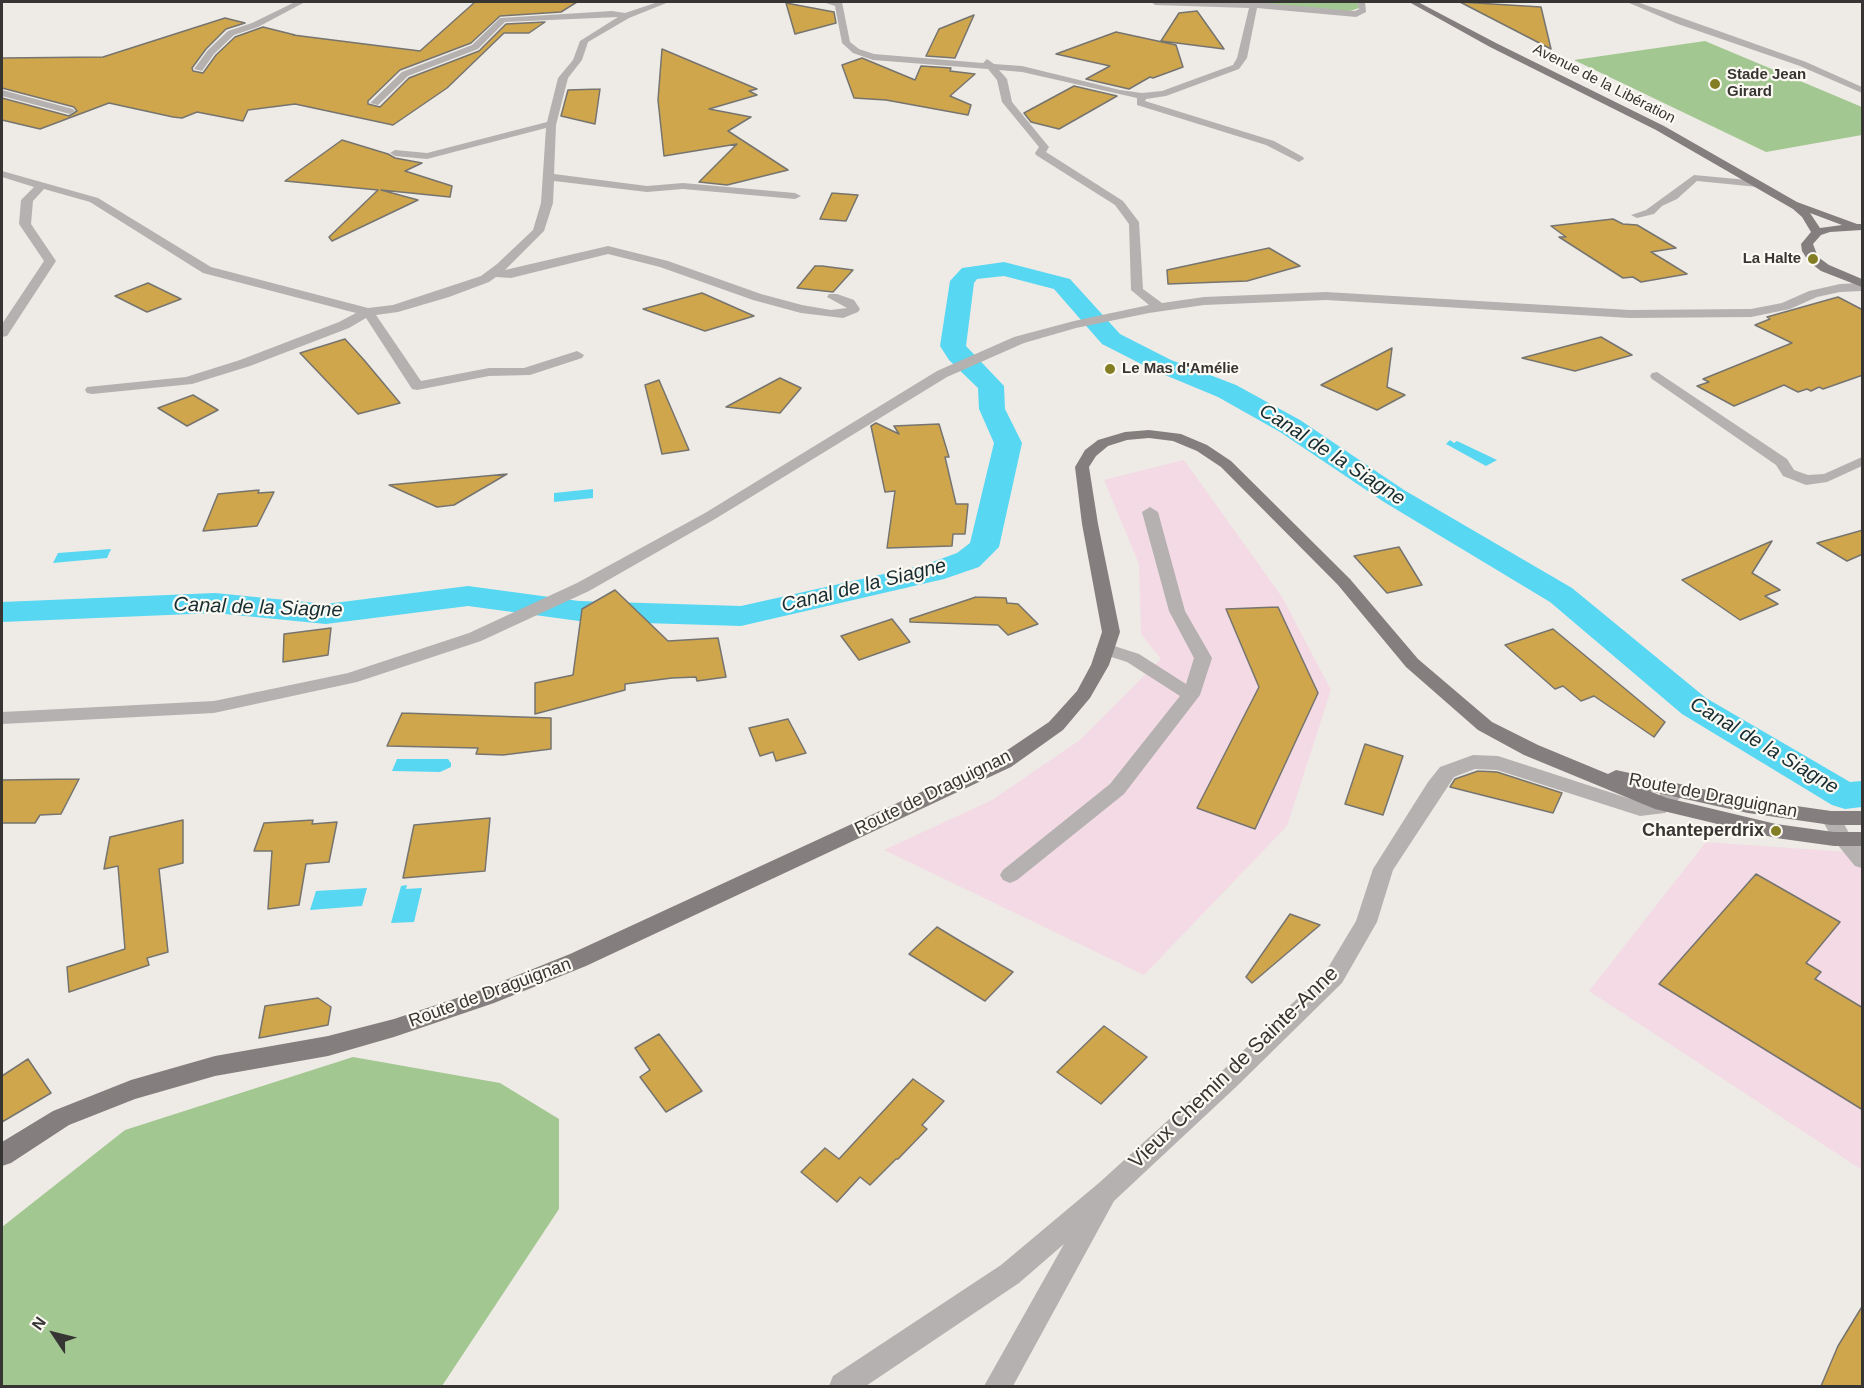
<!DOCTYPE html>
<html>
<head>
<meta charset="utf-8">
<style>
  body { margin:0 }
  #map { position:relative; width:1864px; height:1388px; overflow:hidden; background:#eeebe6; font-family:Arial,sans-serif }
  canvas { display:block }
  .frame { position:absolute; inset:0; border:3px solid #363533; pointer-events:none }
  .north { position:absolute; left:24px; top:1304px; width:60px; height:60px; -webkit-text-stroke:4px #fcf9f3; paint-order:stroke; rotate:305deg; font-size:16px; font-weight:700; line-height:24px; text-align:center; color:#363533 }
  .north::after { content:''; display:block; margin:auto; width:21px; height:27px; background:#363533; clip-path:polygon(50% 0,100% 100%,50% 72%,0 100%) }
</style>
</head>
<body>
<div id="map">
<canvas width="1864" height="1388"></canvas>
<div class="frame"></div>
<div class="north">N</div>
</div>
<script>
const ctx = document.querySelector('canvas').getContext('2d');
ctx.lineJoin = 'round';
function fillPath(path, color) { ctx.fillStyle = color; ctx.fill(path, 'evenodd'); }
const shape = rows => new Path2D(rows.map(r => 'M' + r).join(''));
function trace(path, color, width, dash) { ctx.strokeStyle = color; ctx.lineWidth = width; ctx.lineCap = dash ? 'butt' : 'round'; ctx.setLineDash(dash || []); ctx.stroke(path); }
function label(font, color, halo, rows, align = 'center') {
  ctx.font = font + ' Arial,sans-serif'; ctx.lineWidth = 4.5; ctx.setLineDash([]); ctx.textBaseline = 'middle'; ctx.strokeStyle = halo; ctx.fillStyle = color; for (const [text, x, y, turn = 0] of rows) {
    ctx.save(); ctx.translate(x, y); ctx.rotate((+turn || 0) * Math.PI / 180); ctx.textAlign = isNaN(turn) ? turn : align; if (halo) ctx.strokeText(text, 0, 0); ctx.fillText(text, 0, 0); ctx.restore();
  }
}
fillPath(shape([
  [1184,460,1282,597,1331,690,1287,826,1144,975,884,850,992,800,1080,740,1161,659,1141,634,1139,564,1104,480],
  [1706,842,1862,853,1862,1170,1589,991]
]), '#f3dae4');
fillPath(shape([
  [1197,2,1357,2,1359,8,1350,11],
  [1705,41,1862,107,1862,135,1766,152,1574,60],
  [353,1057,500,1083,559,1119,559,1209,442,1386,2,1386,2,1227,125,1130]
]), '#a3c791');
fillPath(shape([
  [1450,440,1454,443,1457,441,1497,460,1486,466,1446,444],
  [593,489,593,498,554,502,554,493],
  [111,549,107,558,53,563,58,553],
  [397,759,448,759,451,763,451,767,440,772,392,771],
  [407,885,406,889,422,888,414,922,391,923,401,886],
  [367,888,362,906,310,910,316,891]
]), '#57d7f2');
fillPath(shape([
  [1004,262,1070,279,1120,334,1171,360,1236,385,1300,420,1404,490,1572,588,1706,698,1850,782,1862,781,1862,807,1845,809,1832,805,1682,714,1550,602,1384,502,1280,432,1218,397,1153,370,1102,344,1054,289,1004,276,977,279,974,283,966,346,1004,386,1005,409,1022,443,999,547,979,567,944,579,741,626,579,621,468,606,326,624,215,613,2,622,2,602,215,593,326,604,468,586,579,601,741,606,924,565,957,553,970,543,994,443,979,409,978,388,949,360,940,346,950,281,962,268,1004,262]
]), '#57d7f2');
const building = shape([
  [475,2,577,2,561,12,500,16,471,43,400,70,368,101,368,104,380,107,409,78,479,51,506,24,545,22,529,33,504,33,447,88,393,125,295,104,248,110,243,121,197,112,182,118,173,117,109,103,40,129,2,120,2,98,69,116,77,111,74,107,2,88,2,58,103,57,225,18,245,23,226,29,206,49,192,68,193,71,203,73,216,55,235,37,263,27,295,35,293,35,420,51,475,2],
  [1460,2,1541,7,1551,49,1460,2],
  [786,3,834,12,836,23,795,34,786,3],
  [1197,11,1224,49,1161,41,1179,13,1197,11],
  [974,15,955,58,926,56,939,29,974,15],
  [1116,32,1176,45,1183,67,1153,78,1150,77,1129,89,1086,79,1110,66,1056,54,1116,32],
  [662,49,757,89,749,91,757,95,709,109,751,117,728,131,788,170,727,185,699,182,737,144,664,156,658,100,662,49],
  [862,58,915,80,921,66,951,68,950,71,975,74,950,96,971,105,968,115,886,100,854,98,842,65,862,58],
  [1074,86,1117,96,1059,129,1031,122,1024,113,1074,86],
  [600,89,595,124,561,116,568,90,600,89],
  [342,140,388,154,395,158,422,163,405,171,452,186,450,197,381,190,418,200,332,241,329,237,378,190,285,181,342,140],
  [832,193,858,195,846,221,820,219,832,193],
  [1613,219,1623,224,1637,225,1676,248,1651,252,1687,274,1641,282,1633,277,1623,278,1559,237,1566,237,1551,226,1613,219],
  [1269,248,1300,266,1247,281,1168,284,1167,270,1269,248],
  [815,266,822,266,853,270,833,292,797,288,815,266],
  [148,283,181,299,147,312,115,296,148,283],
  [702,293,754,316,705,331,643,309,702,293],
  [1838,297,1863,310,1863,375,1823,389,1819,387,1811,391,1807,389,1798,392,1784,385,1734,406,1697,386,1709,382,1703,379,1792,343,1755,325,1770,319,1767,317,1838,297],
  [1601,337,1632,355,1575,371,1522,358,1601,337],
  [345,339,364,360,400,403,358,414,300,353,345,339],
  [1392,348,1387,387,1405,395,1377,410,1321,385,1392,348],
  [780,378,801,388,780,413,726,407,780,378],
  [659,380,689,450,662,454,645,385,659,380],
  [193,395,218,410,187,426,158,408,193,395],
  [876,423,899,434,894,426,939,424,949,457,945,457,956,504,968,504,965,534,953,534,952,546,887,548,895,491,885,492,871,426,876,423],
  [507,474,454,505,437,507,389,485,507,474],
  [259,490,258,493,274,492,257,526,203,531,218,494,259,490],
  [1863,530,1863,554,1847,561,1817,543,1863,530],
  [1772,541,1752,573,1780,590,1765,596,1778,604,1740,620,1682,580,1772,541],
  [1399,547,1422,585,1387,593,1354,556,1399,547],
  [615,590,668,641,718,638,726,677,697,681,696,677,672,678,625,684,625,690,535,714,535,683,573,675,582,609,615,590],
  [976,597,1006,598,1007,603,1018,604,1038,624,1008,635,998,625,910,622,910,619,976,597],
  [1278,607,1318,693,1255,829,1197,808,1259,687,1226,609,1278,607],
  [892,619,910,642,859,660,841,636,892,619],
  [331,628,328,655,283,662,284,634,331,628],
  [1553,629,1665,722,1654,737,1594,696,1581,701,1563,686,1555,689,1505,645,1553,629],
  [402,713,551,718,551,749,503,755,476,754,478,748,387,746,402,713],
  [788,719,806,753,776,761,773,752,760,756,749,728,788,719],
  [1365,744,1403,756,1383,815,1345,804,1365,744],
  [1478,771,1497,772,1562,793,1553,813,1450,787,1455,779,1478,771],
  [79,779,61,814,40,815,35,823,2,823,2,780,79,779],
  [490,818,485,871,403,878,414,825,490,818],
  [183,820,183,863,159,869,168,952,147,958,149,965,69,992,67,967,125,949,118,866,104,869,110,837,183,820],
  [313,820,312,824,337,822,329,862,306,864,299,905,268,909,272,851,254,851,264,823,313,820],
  [1756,874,1840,922,1806,963,1821,972,1815,979,1863,1008,1863,1110,1659,984,1756,874],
  [1290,914,1320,925,1252,983,1246,977,1290,914],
  [937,927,960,941,1013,972,985,1001,909,954,937,927],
  [318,998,331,1007,328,1025,259,1038,265,1006,318,998],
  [1104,1026,1147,1057,1101,1104,1057,1072,1104,1026],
  [659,1034,702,1091,666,1112,640,1077,650,1070,635,1048,659,1034],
  [28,1059,51,1093,2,1122,2,1076,28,1059],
  [913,1079,944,1101,922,1125,927,1129,898,1159,896,1159,870,1185,860,1177,837,1202,801,1172,825,1148,839,1159,913,1079],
  [1863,1305,1863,1386,1821,1386,1838,1346,1863,1305]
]);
fillPath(building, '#d0a64d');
trace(building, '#76746f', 1.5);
fillPath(shape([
  [295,2,305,2,258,27,234,35,214,54,202,71,194,69,208,50,228,31,252,23,295,2],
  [658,2,669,2,629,18,588,42,582,60,568,78,556,125,554,174,647,186,683,183,795,193,801,196,795,199,683,189,647,192,554,181,553,203,544,231,505,270,608,246,668,261,761,294,802,305,831,310,847,308,827,297,829,294,837,294,854,300,860,309,858,312,843,318,801,313,753,300,660,267,608,254,511,278,496,277,489,282,449,297,398,312,376,315,421,381,489,368,524,368,577,351,584,355,582,358,530,375,489,376,417,390,412,389,366,318,349,328,250,366,192,384,92,394,87,393,85,390,87,387,186,377,240,360,339,322,356,313,203,273,90,202,44,189,33,201,31,224,56,261,7,336,2,337,2,324,44,261,19,224,21,200,34,187,2,177,2,171,98,198,211,267,368,308,393,305,481,276,497,264,533,230,541,203,546,128,427,159,395,156,390,153,395,150,427,153,547,122,558,78,573,60,580,41,618,17,505,22,478,49,408,76,378,105,370,103,402,72,472,45,500,18,612,11,625,13,658,2],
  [823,2,842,2,850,42,859,49,874,54,983,63,987,59,994,64,1022,66,1120,90,1142,93,1162,91,1233,65,1237,58,1249,8,1155,5,1151,2,1254,2,1355,11,1359,9,1357,2,1365,2,1366,12,1356,17,1257,8,1247,58,1239,69,1166,96,1146,99,1145,101,1274,141,1303,157,1304,159,1299,162,1266,145,1137,105,1137,98,1022,72,999,70,1007,79,1012,102,1049,147,1046,152,1123,201,1139,222,1143,289,1162,303,1204,297,1326,292,1630,310,1751,309,1782,303,1809,291,1840,284,1862,283,1862,291,1840,292,1817,297,1790,309,1751,317,1630,318,1326,300,1204,305,1149,313,1076,328,1024,343,947,377,715,519,589,591,481,641,357,682,214,713,2,724,2,712,214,701,348,673,469,633,577,583,705,513,937,371,1014,337,1074,321,1149,305,1131,290,1129,224,1115,205,1036,155,1035,153,1039,147,1002,102,997,80,988,69,873,60,853,53,842,43,835,6,823,2],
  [1627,2,1637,2,1806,62,1862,87,1862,93,1800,66,1678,24,1627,2],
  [2,90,73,109,75,111,70,114,2,96,2,90],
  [1694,175,1758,181,1763,184,1758,187,1697,181,1677,199,1662,206,1654,214,1637,218,1631,215,1646,210,1694,175],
  [1657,372,1787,459,1794,470,1808,475,1824,474,1862,457,1862,466,1827,482,1806,485,1783,476,1776,465,1652,379,1650,376,1652,373,1657,372],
  [1150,507,1158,512,1185,611,1212,658,1200,695,1124,794,1017,880,1010,883,1003,880,1000,875,1003,870,1110,784,1180,696,1127,662,1099,653,1096,649,1099,645,1105,643,1139,654,1186,684,1194,658,1169,611,1142,512,1150,507],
  [1473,755,1498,756,1640,802,1653,801,1660,795,1663,784,1670,782,1677,784,1680,798,1665,813,1640,816,1497,770,1475,769,1454,777,1393,870,1377,922,1342,983,1236,1087,1114,1201,1013,1386,984,1386,1064,1244,1019,1283,866,1386,829,1386,833,1376,1001,1265,1100,1182,1220,1073,1326,971,1356,921,1373,869,1428,782,1440,767,1473,755],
  [1831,811,1838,813,1849,833,1862,848,1862,868,1855,866,1832,838,1821,818,1824,813,1831,811]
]), '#b4b1b0');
fillPath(shape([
  [1409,2,1418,2,1496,43,1664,126,1797,202,1857,224,1862,224,1862,230,1830,232,1821,235,1813,244,1818,257,1829,265,1862,279,1862,287,1821,271,1809,262,1802,251,1801,244,1811,232,1802,217,1793,209,1656,130,1490,47,1409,2],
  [1810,213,1842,225,1820,228,1810,213],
  [1149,430,1181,434,1207,445,1231,461,1350,579,1418,659,1492,722,1538,745,1608,774,1616,770,1748,799,1831,811,1862,811,1862,825,1831,825,1748,813,1649,791,1667,798,1776,824,1834,832,1862,832,1862,846,1834,846,1776,838,1655,809,1524,755,1478,730,1406,667,1338,585,1221,467,1197,451,1173,441,1149,438,1127,440,1108,446,1096,456,1089,467,1098,524,1120,632,1109,665,1090,698,1063,730,1011,767,586,966,494,1003,394,1037,328,1056,215,1076,135,1099,69,1125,11,1163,2,1166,2,1142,53,1111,131,1080,215,1056,328,1036,394,1019,478,991,570,954,997,757,1049,722,1077,691,1091,665,1102,632,1082,524,1075,467,1085,450,1098,440,1125,432,1149,430]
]), '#847f7e');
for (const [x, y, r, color] of [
  [1715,84,6,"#837d24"],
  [1813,259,6,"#837d24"],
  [1110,369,6,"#837d24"],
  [1776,831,6,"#837d24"]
]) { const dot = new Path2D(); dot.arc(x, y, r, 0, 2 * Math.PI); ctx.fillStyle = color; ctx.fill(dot); trace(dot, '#fcf9f3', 2); }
label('bold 15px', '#363533', '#fcf9f3', [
  ["Stade Jean",1727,75],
  ["Girard",1727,92],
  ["La Halte",1801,259,"right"],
  ["Le Mas d'Amélie",1122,369]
], 'left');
label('15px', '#363533', '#fcf9f3', [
  ["Avenue de la Libération",1604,84,27]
]);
label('18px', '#363533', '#fcf9f3', [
  ["Route de Draguignan",933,793,-26],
  ["Route de Draguignan",1713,796,11],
  ["Route de Draguignan",490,993,-20]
]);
label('bold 18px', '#363533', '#fcf9f3', [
  ["Chanteperdrix",1764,831]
], 'right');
label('italic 20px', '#172d32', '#fcf9f3', [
  ["Canal de la Siagne",1332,455,33],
  ["Canal de la Siagne",864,586,-14],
  ["Canal de la Siagne",258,608,2],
  ["Canal de la Siagne",1764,746,31]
]);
label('21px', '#363533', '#fcf9f3', [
  ["Vieux Chemin de Sainte-Anne",1234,1068,-44]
]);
</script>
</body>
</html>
